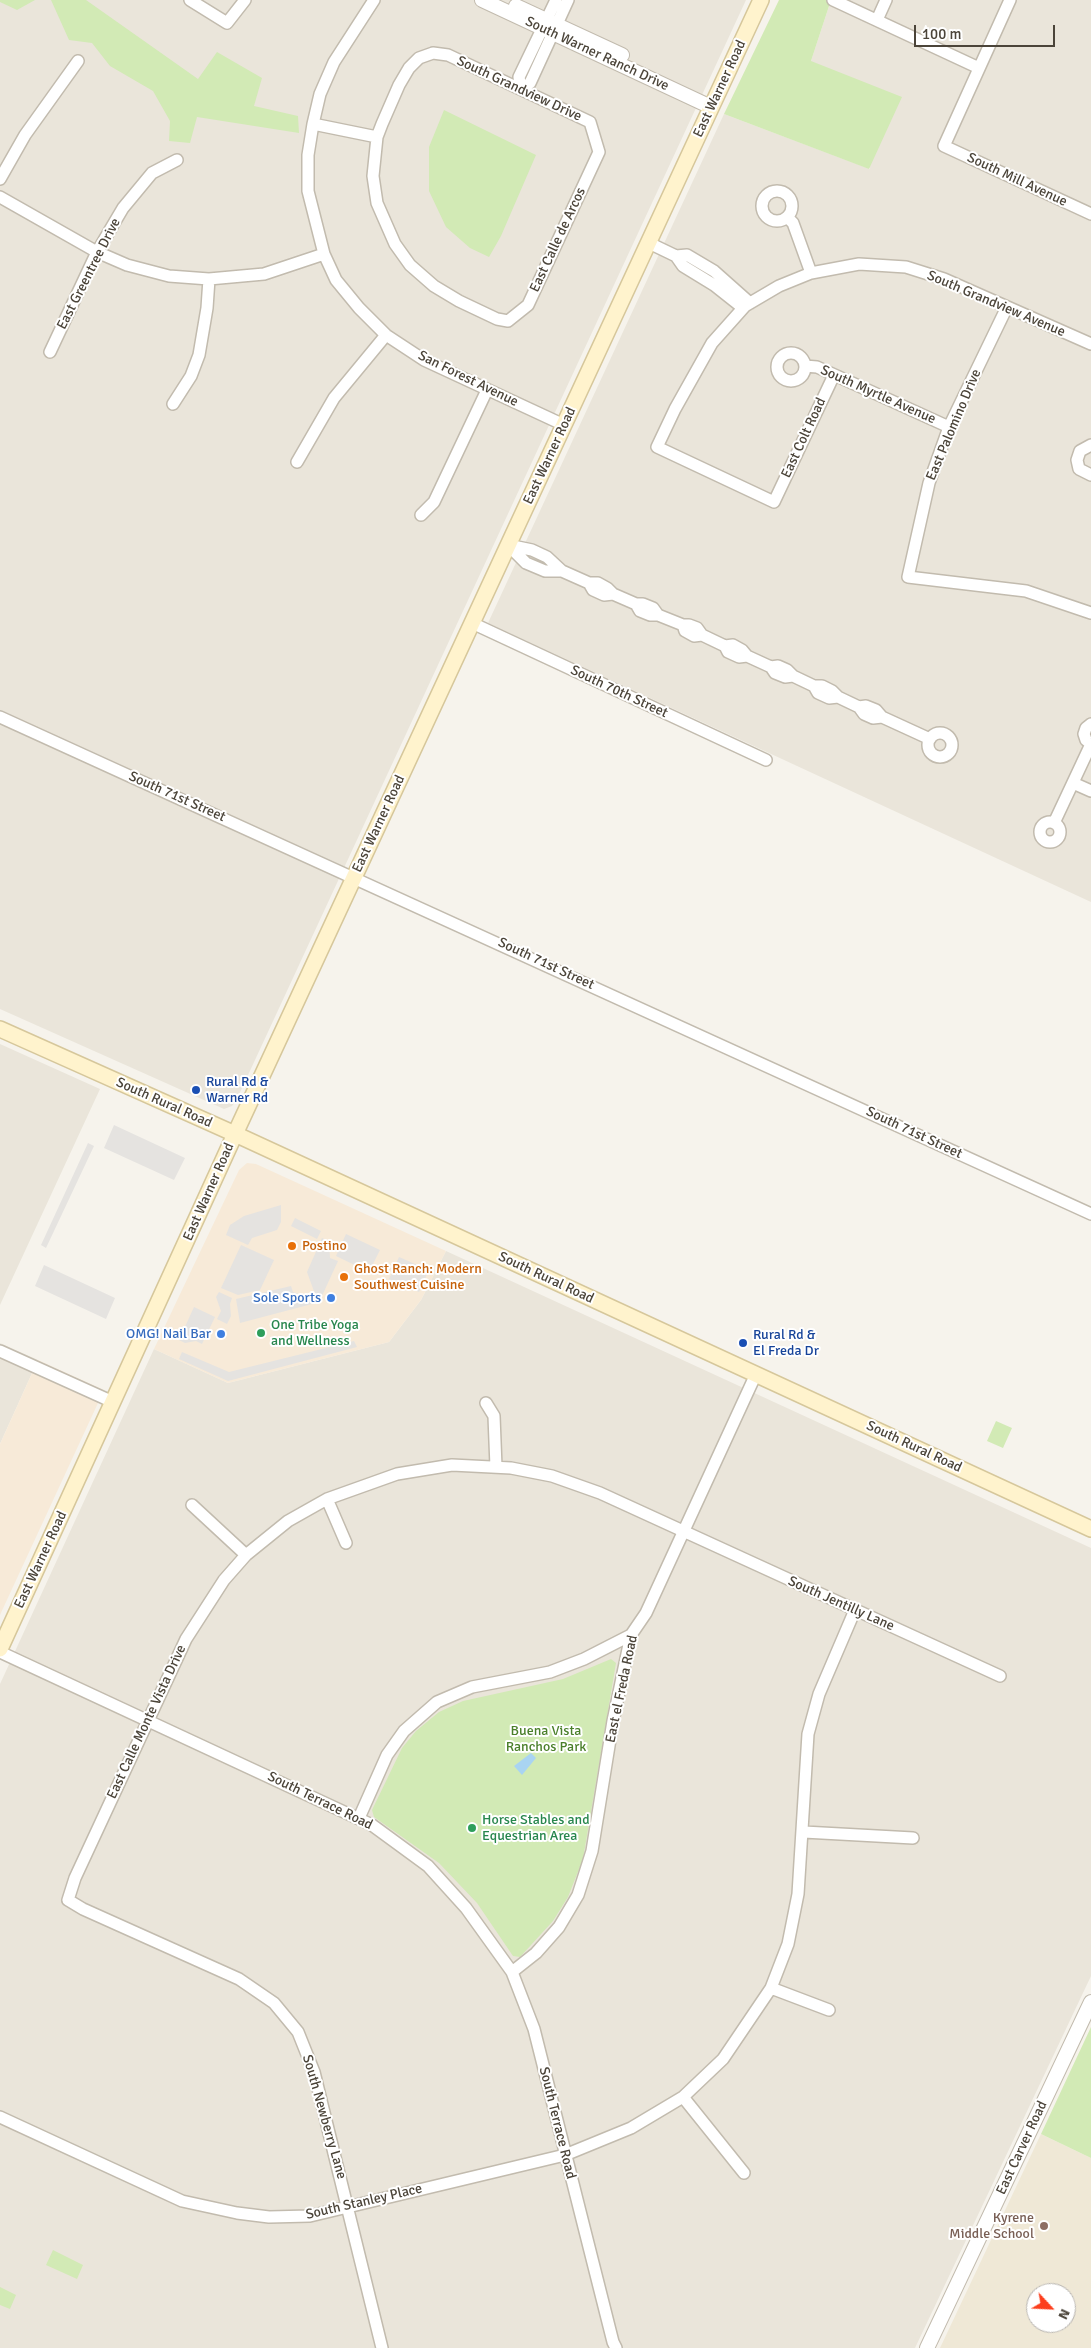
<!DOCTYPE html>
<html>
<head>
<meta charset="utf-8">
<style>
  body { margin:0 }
  #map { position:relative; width:1091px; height:2348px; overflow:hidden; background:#f6f3ec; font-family:Signika,sans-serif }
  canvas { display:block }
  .north { position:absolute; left:1026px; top:2283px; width:50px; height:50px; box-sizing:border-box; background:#fff; border:1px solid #b7b4b0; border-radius:50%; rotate:115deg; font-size:14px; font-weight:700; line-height:20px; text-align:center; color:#4b4439 }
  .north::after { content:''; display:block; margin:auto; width:18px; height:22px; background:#fc3f1d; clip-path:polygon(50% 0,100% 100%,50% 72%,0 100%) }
  .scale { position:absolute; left:914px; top:25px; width:141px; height:22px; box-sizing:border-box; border:2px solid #4b4439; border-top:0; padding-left:6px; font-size:15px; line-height:18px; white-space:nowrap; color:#4b4439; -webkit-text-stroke:4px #fff; paint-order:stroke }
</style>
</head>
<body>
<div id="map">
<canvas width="1091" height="2348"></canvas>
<div class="north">N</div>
<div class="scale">100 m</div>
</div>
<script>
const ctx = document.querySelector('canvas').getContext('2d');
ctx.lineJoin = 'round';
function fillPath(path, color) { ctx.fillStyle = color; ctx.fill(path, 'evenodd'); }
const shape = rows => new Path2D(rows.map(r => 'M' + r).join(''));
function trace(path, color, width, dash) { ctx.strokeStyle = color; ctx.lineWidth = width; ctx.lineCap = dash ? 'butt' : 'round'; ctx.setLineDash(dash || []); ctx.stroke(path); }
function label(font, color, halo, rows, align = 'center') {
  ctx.font = font + ' Signika,sans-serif'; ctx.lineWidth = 4; ctx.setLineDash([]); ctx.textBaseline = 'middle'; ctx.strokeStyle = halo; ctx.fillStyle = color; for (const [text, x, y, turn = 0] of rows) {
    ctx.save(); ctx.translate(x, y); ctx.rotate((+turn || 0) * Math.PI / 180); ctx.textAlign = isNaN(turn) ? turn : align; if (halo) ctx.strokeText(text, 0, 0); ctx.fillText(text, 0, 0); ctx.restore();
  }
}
fillPath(shape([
  [0,0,746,0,236,1101,232,1106,224,1109,0,1009],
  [831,0,1091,0,1091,902,488,623,724,114,870,169,811,61],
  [0,1044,100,1089,0,1305],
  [446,1251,1091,1548,1091,1976,915,2348,0,2348,0,1684,154,1349,228,1383,389,1342,421,1300],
  [0,1343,38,1360,0,1444]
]), '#eae5da');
fillPath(shape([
  [247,1163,256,1164,446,1251,421,1300,389,1342,228,1383,154,1349,239,1170],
  [38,1360,104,1390,0,1615,0,1444]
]), '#f7ead8');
fillPath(shape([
  [1041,2134,1091,2158,1091,2348,940,2348],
  [1036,2293,1066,2293,1066,2323,1036,2323]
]), '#efe8d6');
fillPath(shape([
  [0,0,35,0,17,10,0,2],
  [51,0,86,0,198,79,217,52,262,78,254,106,298,116,299,133,197,117,190,143,169,141,170,121,153,91,110,66,92,43,69,40],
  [779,0,831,0,811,61,902,97,869,169,724,114],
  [444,110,536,155,501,236,489,257,470,248,446,227,429,191,429,147],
  [996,1421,1012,1428,1003,1448,987,1441],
  [611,1659,616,1663,583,1859,568,1897,553,1921,520,1957,513,1956,477,1903,439,1863,374,1817,372,1810,402,1748,416,1731,439,1712,463,1701,563,1679],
  [1091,2027,1091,2158,1041,2134],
  [53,2250,83,2265,77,2279,46,2265],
  [0,2287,16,2295,10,2309,0,2305]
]), '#d2eab5');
fillPath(shape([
  [114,1125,185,1158,174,1180,104,1148],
  [88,1143,94,1146,46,1248,41,1245],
  [281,1205,281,1222,277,1230,252,1238,248,1245,226,1235,230,1225,244,1216],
  [295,1218,321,1231,317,1239,291,1226],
  [346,1234,380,1250,369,1272,336,1256],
  [322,1238,329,1241,330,1258,338,1261,321,1298,315,1294,307,1272],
  [241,1245,274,1260,260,1290,238,1295,221,1288],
  [399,1257,429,1270,419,1292,389,1279],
  [44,1265,115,1298,106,1319,35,1286],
  [291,1286,293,1292,310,1298,312,1304,240,1323,236,1299],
  [219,1292,232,1298,230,1304,231,1316,227,1324,217,1319,221,1311,216,1297],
  [194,1307,215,1317,202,1344,196,1341,185,1343,179,1340],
  [354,1341,357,1347,228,1381,179,1359,182,1352,229,1372]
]), '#e5e3e0');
fillPath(shape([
  [531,1753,536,1758,522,1775,514,1766]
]), '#a9d4f2');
const minor = shape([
  [190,0,227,23,245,0],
  [374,0,334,62,320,94,313,124,308,155,308,191,324,254,336,280,359,308,386,335,424,360,564,425],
  [556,0,519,77,521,89,530,83,568,0],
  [833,0,979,68],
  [1010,0,944,146,1091,214],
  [877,20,886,0],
  [433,53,448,55,590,122,599,152,528,305,508,321,497,319,459,301,434,286,410,265,395,244,377,203,373,176,377,137,382,124,399,85,409,68,419,58,433,53],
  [313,124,377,137],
  [0,179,25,135,78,61],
  '762 206a15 15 0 1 1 30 0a15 15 0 1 1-30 0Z',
  [0,197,97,252,127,265,169,276,209,279,264,274,324,254],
  [787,217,793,223,811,273],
  [649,243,676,256,683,266,714,285,743,308],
  [676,256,687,255,714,271,750,303],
  [1007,307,949,427,929,483,908,577,1026,591,1091,613],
  [50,352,97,252,123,208,152,173,177,160],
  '777 367a14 14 0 1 1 28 0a14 14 0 1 1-28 0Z',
  [805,366,817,367,949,427],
  [834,375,774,502,657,447,675,409,712,343,745,306,779,286,811,273,859,264,906,267,944,279,1091,344],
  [173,404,191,376,199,355,207,308,209,279],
  [1091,445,1080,451,1077,460,1079,469,1091,475],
  [297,462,334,398,386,335],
  [421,515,434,502,487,390],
  [508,545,532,550,547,557,562,571,589,583,598,583,607,588,613,594,604,595,593,590,589,583],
  [508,545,526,563,545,571,562,571],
  [613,594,636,604,643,604,653,608,658,615,650,615,640,611,636,604],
  [658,615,683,625,689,625,697,628,702,635,694,636,685,631,683,625],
  [472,623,766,760],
  [702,635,725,646,733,645,742,650,747,656,739,657,728,652,725,646],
  [747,656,771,667,778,666,787,670,793,676,785,677,775,673,771,667],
  [793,676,814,686,822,686,832,691,838,697,829,698,818,693,814,686],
  [838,697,859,707,866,706,876,710,882,717,873,718,864,714,859,707],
  [0,717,1091,1214],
  [882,717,930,739],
  [1091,724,1086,728,1084,734,1086,740,1091,744],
  '928 745a12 12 0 1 1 24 0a12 12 0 1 1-24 0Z',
  [1073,783,1091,791],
  '1040 832a10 10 0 1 1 20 0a10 10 0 1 1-20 0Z',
  [1054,823,1091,744],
  [0,1351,113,1402],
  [486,1403,494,1416,496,1467],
  [327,1499,346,1543],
  [192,1505,246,1555],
  [0,1652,372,1825,428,1866,466,1908,512,1972,534,2029,613,2342,616,2348],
  [359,1818,387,1755,404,1731,437,1702,472,1687,550,1672,584,1659,631,1635],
  [804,1832,913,1838],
  [512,1972,536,1953,559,1927,578,1895,592,1851,613,1721,631,1635,646,1613,756,1374],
  [771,1988,829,2010],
  [683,2097,744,2173],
  [0,2117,182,2201,237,2213,269,2217,310,2216,565,2155,631,2128,683,2097,723,2059,771,1988,788,1944,798,1894,808,1734,819,1694,855,1610],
  [382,2348,314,2072,298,2032,274,2003,239,1979,83,1909,68,1900,75,1878,186,1639,224,1580,246,1555,288,1521,327,1499,397,1474,452,1465,511,1468,552,1476,600,1493,1000,1676]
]);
const tertiary = shape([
  [482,0,711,107],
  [516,6,622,55],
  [927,2348,1091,2002]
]);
const secondary = shape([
  [0,1029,235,1134,1091,1529],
  [0,1649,235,1134,761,0]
]);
trace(minor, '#c2bbae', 14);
trace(tertiary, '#c2bbae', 16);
trace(secondary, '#d6c79b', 18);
trace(minor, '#fff', 11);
trace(tertiary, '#fff', 14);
trace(secondary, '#fff3cd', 15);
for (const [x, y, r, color] of [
  [196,1090,5,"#1a4fb4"],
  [292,1246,5,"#e8710a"],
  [344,1277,5,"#e8710a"],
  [331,1298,5,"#3f7fe0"],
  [261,1333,5,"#2e9e5b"],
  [221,1334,5,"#3f7fe0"],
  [743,1343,5,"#1a4fb4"],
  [472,1828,5,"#2e9e5b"],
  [1044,2226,5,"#8d6e63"]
]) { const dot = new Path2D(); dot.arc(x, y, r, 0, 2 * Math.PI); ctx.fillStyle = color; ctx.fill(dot); trace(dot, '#fff', 2); }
label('14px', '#4b4439', '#fff', [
  ["South Warner Ranch Drive",597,54,25],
  ["South Grandview Drive",519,89,25],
  ["East Warner Road",720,89,-65],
  ["South Mill Avenue",1017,180,25],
  ["East Calle de Arcos",558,240,-65],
  ["East Greentree Drive",89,274,-63],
  ["South Grandview Avenue",996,304,23],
  ["San Forest Avenue",468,379,26],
  ["South Myrtle Avenue",878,395,24],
  ["East Palomino Drive",954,425,-67],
  ["East Colt Road",804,438,-65],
  ["East Warner Road",550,456,-65],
  ["South 70th Street",619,692,25],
  ["South 71st Street",177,797,24],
  ["East Warner Road",379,824,-65],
  ["South 71st Street",546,964,25],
  ["South Rural Road",164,1103,24],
  ["South 71st Street",914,1133,25],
  ["East Warner Road",209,1192,-66],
  ["South Rural Road",546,1278,25],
  ["South Rural Road",914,1447,25],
  ["East Warner Road",41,1560,-65],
  ["South Jentilly Lane",841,1604,24],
  ["East el Freda Road",622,1689,-78],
  ["East Calle Monte Vista Drive",147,1722,-65],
  ["South Terrace Road",320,1801,26],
  ["South Newberry Lane",324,2117,74],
  ["South Terrace Road",557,2123,76],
  ["East Carver Road",1022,2148,-65],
  ["South Stanley Place",364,2202,-13]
]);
label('14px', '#164399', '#fff', [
  ["Rural Rd &",206,1082],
  ["Warner Rd",206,1098],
  ["Rural Rd &",753,1335],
  ["El Freda Dr",753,1351]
], 'left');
label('14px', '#c56008', '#fff', [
  ["Postino",302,1246],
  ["Ghost Ranch: Modern",354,1269],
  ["Southwest Cuisine",354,1285]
], 'left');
label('14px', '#366cbe', '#fff', [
  ["Sole Sports",321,1298],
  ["OMG! Nail Bar",211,1334]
], 'right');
label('14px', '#27864d', '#fff', [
  ["One Tribe Yoga",271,1325],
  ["and Wellness",271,1341],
  ["Horse Stables and",482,1820],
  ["Equestrian Area",482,1836]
], 'left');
label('14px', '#4a7f2a', '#fff', [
  ["Buena Vista",546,1731],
  ["Ranchos Park",546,1747]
]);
label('14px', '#785e54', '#fff', [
  ["Kyrene",1034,2218],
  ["Middle School",1034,2234]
], 'right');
</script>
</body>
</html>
